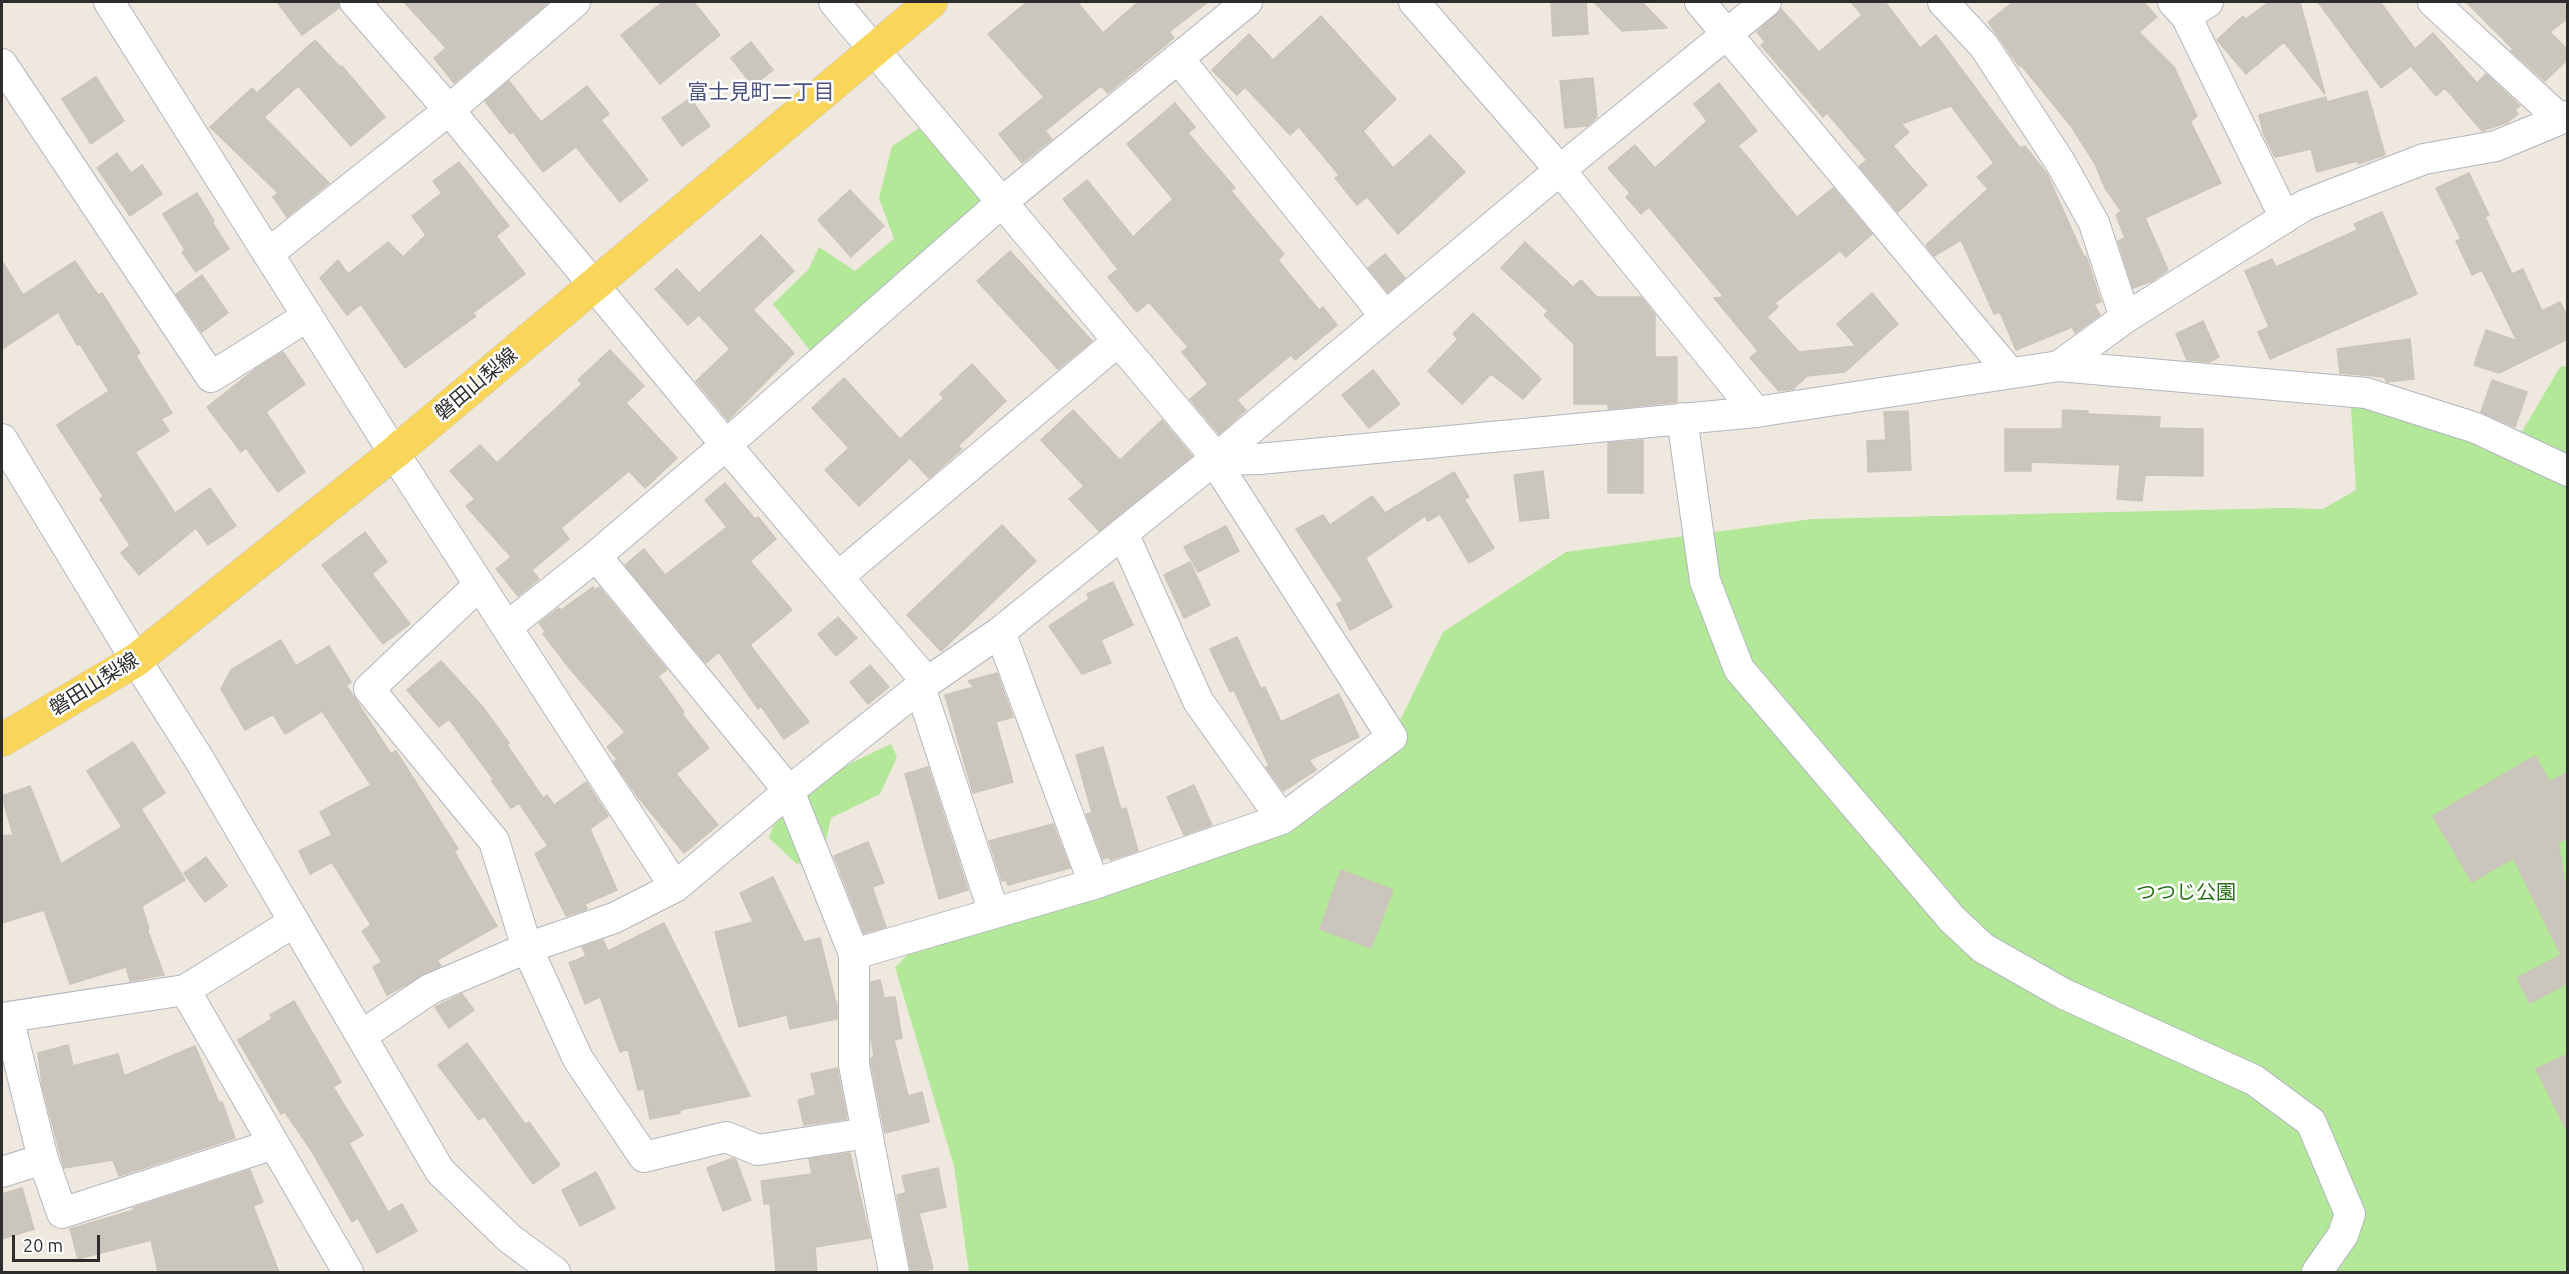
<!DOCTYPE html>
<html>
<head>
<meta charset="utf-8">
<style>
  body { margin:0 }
  #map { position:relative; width:2569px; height:1274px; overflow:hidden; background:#efe8df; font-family:Ubuntu,sans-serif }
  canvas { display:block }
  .frame { position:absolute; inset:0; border:3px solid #2d2d2d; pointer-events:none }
  .scale { position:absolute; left:12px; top:1235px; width:88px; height:27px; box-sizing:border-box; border:3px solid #2d2d2d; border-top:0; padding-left:8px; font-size:18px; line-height:21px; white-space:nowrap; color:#2d2d2d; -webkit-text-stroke:4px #fff; paint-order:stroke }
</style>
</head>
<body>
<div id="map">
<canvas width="2569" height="1274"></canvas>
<div class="frame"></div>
<div class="scale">20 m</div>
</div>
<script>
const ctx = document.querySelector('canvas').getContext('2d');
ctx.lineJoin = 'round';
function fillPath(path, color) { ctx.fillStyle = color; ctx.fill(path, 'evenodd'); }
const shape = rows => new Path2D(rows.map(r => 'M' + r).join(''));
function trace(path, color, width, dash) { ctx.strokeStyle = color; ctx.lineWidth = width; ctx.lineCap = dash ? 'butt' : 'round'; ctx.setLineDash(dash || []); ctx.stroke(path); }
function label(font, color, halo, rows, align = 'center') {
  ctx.font = font + ' Ubuntu,"Noto Sans JP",sans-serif'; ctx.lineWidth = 5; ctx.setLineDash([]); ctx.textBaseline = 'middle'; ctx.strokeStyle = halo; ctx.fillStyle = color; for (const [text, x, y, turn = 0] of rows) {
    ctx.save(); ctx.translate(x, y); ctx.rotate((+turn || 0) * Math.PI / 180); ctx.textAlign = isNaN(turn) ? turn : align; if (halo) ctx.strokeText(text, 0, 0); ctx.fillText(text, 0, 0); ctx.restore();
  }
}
fillPath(shape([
  [921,127,996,208,820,363,773,304,808,270,819,247,855,271,894,239,879,198,892,146],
  [2567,366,2567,1272,969,1272,954,1166,895,967,931,932,1282,819,1392,737,1443,632,1566,552,1812,519,2285,508,2323,509,2356,490,2350,392,2514,445,2560,367],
  [891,744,897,757,880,794,831,818,824,851,797,864,769,838,779,809,828,774]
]), '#b3e899');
const building = shape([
  [277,2,338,2,339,8,302,35,277,2],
  [404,2,549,2,454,83,434,58,446,48,404,2],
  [663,2,694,2,720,35,660,84,621,35,663,2],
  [1027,2,1077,2,1103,33,1138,2,1208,2,1169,32,1174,38,1108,93,1101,86,1045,131,1052,139,1022,163,999,134,1044,97,988,34,1027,2],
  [1551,2,1586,2,1588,34,1553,36,1551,2],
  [1594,2,1642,2,1667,28,1622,31,1594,2],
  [1851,2,1885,2,1920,48,1936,35,2020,148,2025,146,2047,174,2084,257,2086,256,2101,302,2094,304,2100,315,2075,333,2072,327,2016,350,2000,312,1994,314,1961,240,1934,256,1926,245,1988,189,1977,177,1994,163,1951,106,1901,124,1909,132,1893,146,1927,185,1898,212,1859,166,1867,160,1827,113,1823,117,1761,45,1765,42,1757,32,1781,9,1819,52,1862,15,1851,2],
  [2013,2,2144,2,2157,17,2139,32,2174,67,2197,116,2189,123,2191,123,2221,183,2145,218,2168,270,2152,281,2133,288,2118,241,2125,238,2116,215,2121,211,2105,188,2095,164,2071,126,2021,65,2019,66,1988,22,2013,2],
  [2269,2,2300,2,2325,94,2284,42,2246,74,2217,40,2243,16,2246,19,2269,2],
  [2318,2,2380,2,2415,49,2433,33,2477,83,2486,74,2520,106,2515,110,2518,114,2508,122,2482,131,2445,88,2436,96,2411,66,2381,88,2318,2],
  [2466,2,2568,2,2568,18,2550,32,2568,50,2568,59,2545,81,2511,51,2513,49,2466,2],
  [1321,16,1396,99,1363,131,1393,168,1430,135,1465,172,1398,234,1367,197,1357,205,1335,178,1339,175,1299,127,1290,135,1245,87,1237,95,1212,70,1249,34,1273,60,1321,16],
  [315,40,340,67,342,66,385,117,351,146,298,86,264,117,329,183,287,217,273,197,278,193,210,127,252,88,257,93,315,40],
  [751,42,773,70,753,86,731,58,751,42],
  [96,77,124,121,91,144,62,99,96,77],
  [1593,78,1597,117,1587,126,1565,128,1560,81,1593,78],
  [509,81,541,122,587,86,609,114,601,120,648,180,620,202,576,147,543,172,513,132,510,134,485,101,509,81],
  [1719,83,1757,131,1738,146,1797,217,1833,188,1872,234,1846,257,1840,251,1775,303,1778,307,1767,317,1799,352,1856,346,1837,324,1872,293,1898,324,1845,372,1807,376,1793,389,1779,391,1750,358,1758,351,1714,298,1724,297,1649,207,1641,214,1626,197,1630,193,1608,168,1635,145,1655,168,1707,121,1694,104,1719,83],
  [2367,91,2385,155,2358,164,2357,161,2317,172,2311,149,2275,157,2264,135,2259,115,2326,97,2327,102,2367,91],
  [690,98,710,126,682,146,662,118,690,98],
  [1175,103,1195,127,1188,133,1235,188,1231,191,1284,254,1278,260,1319,310,1323,307,1337,325,1295,360,1291,355,1237,400,1246,410,1219,434,1190,399,1208,384,1182,352,1188,347,1149,302,1137,312,1108,277,1118,269,1063,199,1087,180,1133,237,1173,199,1127,144,1175,103],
  [117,153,131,173,142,165,162,194,130,216,97,168,117,153],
  [459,162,509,226,496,236,525,274,473,313,476,316,405,368,361,304,347,315,320,278,338,260,348,274,388,242,403,257,426,235,412,216,442,193,433,181,459,162],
  [2469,173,2489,215,2485,217,2512,274,2523,269,2542,311,2560,302,2568,318,2568,339,2499,373,2474,365,2486,330,2517,341,2482,270,2472,275,2456,241,2461,239,2436,188,2469,173],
  [850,190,884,226,851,257,818,220,850,190],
  [197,193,214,221,212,222,229,249,196,272,182,252,185,250,163,214,197,193],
  [2382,212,2417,294,2270,359,2258,332,2269,327,2245,271,2272,259,2276,267,2357,230,2354,224,2382,212],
  [761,235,794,271,753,310,794,353,728,420,696,381,730,349,699,315,688,325,655,289,677,269,699,293,761,235],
  [1525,242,1573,287,1581,280,1597,297,1641,297,1655,315,1655,357,1677,357,1677,402,1608,409,1608,404,1574,404,1574,344,1544,315,1548,311,1501,268,1525,242],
  [1010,251,1092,341,1058,369,977,281,1010,251],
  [1385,254,1405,278,1388,292,1368,268,1385,254],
  [2,261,23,295,75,261,98,295,102,293,140,353,136,356,172,413,161,419,169,431,135,452,175,513,210,488,236,526,208,545,196,528,139,575,121,553,130,545,100,499,103,496,57,425,109,391,80,344,77,345,58,312,2,349,2,261],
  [202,275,228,313,202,332,176,294,202,275],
  [1473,313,1541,379,1523,399,1491,374,1462,404,1428,371,1458,339,1453,334,1473,313],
  [2203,321,2219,357,2209,362,2187,360,2176,334,2203,321],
  [2410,339,2414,379,2387,382,2384,377,2340,373,2337,349,2410,339],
  [610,350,644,386,626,403,677,458,645,488,629,471,561,528,569,539,532,570,539,579,518,596,496,569,511,557,466,506,475,499,450,471,480,445,497,463,582,384,578,380,610,350],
  [283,352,305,384,266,412,305,472,278,492,246,448,241,452,207,407,254,370,283,352],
  [972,364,1006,401,958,446,962,449,929,478,910,458,859,506,825,470,849,448,812,408,844,378,900,439,944,398,940,394,972,364],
  [1373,370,1400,404,1369,428,1342,395,1373,370],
  [2492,380,2527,392,2515,427,2481,412,2492,380],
  [1073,410,1120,460,1162,420,1192,456,1099,531,1069,499,1084,486,1041,440,1073,410],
  [2063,410,2088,411,2088,414,2160,417,2159,428,2203,429,2203,476,2145,475,2142,501,2117,499,2120,465,2031,462,2031,471,2005,471,2005,429,2062,429,2063,410],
  [1908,411,1911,470,1868,472,1867,441,1886,440,1884,412,1908,411],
  [1643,440,1643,493,1608,493,1608,443,1643,440],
  [1543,471,1549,518,1520,521,1514,475,1543,471],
  [1454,472,1469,497,1464,499,1494,548,1469,563,1440,514,1428,521,1425,516,1366,558,1392,607,1350,630,1337,604,1343,601,1296,529,1323,515,1330,525,1372,496,1385,513,1454,472],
  [725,483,755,519,758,517,776,539,750,561,792,610,750,645,809,722,784,739,761,706,758,709,719,652,706,663,625,565,644,549,665,575,727,527,705,500,725,483],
  [1002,525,1036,561,941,651,907,615,1002,525],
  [1226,526,1239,551,1198,572,1184,547,1226,526],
  [365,532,387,562,372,574,410,624,383,644,322,565,365,532],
  [1190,562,1210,605,1184,618,1164,575,1190,562],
  [1113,582,1133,625,1101,640,1111,663,1082,674,1049,626,1089,599,1087,594,1113,582],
  [593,587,595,590,599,587,667,670,658,676,684,712,682,714,709,748,676,774,718,825,684,853,638,797,614,762,617,759,607,747,625,732,570,669,543,634,545,631,539,623,559,608,561,610,593,587],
  [838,617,857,638,836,656,818,634,838,617],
  [1237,637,1261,689,1265,687,1281,722,1339,694,1359,737,1309,760,1316,770,1283,791,1266,767,1269,766,1234,690,1230,692,1210,649,1237,637],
  [281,640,296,666,329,646,351,682,346,685,391,754,396,751,458,849,454,851,497,926,437,960,441,966,387,995,373,967,382,962,362,931,371,925,332,862,310,874,299,851,332,835,320,812,371,785,322,711,285,734,273,714,245,730,221,689,231,670,281,640],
  [441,661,482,706,509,743,507,745,543,798,547,795,554,805,586,782,608,816,590,829,617,890,585,904,587,909,566,916,535,854,548,846,519,803,511,808,492,781,493,779,449,719,439,727,407,690,441,661],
  [870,665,889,687,868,704,850,682,870,665],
  [997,673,1013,717,996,722,1013,782,973,793,945,695,974,687,968,681,997,673],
  [133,742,165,793,141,809,185,880,142,906,149,929,147,929,164,975,130,981,126,967,70,984,44,910,2,923,2,836,13,835,2,796,30,786,61,864,122,827,87,771,133,742],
  [1103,747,1121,810,1126,808,1138,851,1110,860,1109,857,1103,859,1086,814,1092,813,1076,755,1103,747],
  [2535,756,2550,782,2568,772,2568,837,2558,843,2568,901,2568,983,2530,1003,2517,978,2561,955,2513,858,2472,882,2433,816,2535,756],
  [928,767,968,890,939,899,905,774,928,767],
  [1194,785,1212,825,1184,835,1167,797,1194,785],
  [1053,824,1070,868,1008,885,1006,880,1002,881,989,841,1053,824],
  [868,842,884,883,872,887,886,927,864,933,834,856,868,842],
  [206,857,227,886,205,902,184,873,206,857],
  [1341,870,1393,890,1371,948,1320,929,1341,870],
  [773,877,804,942,820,938,837,1007,837,1019,790,1029,787,1015,739,1027,715,932,753,922,740,893,773,877],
  [664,923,750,1096,680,1110,680,1113,650,1119,644,1089,638,1090,628,1049,620,1052,600,997,585,1004,569,963,586,956,582,947,603,940,608,951,664,923],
  [880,980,884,998,895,997,902,1038,894,1040,908,1096,922,1092,929,1122,885,1133,871,1063,871,1058,874,1057,871,1039,871,982,880,980],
  [462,994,474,1010,449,1028,435,1007,462,994],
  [294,1001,341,1082,333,1087,363,1135,349,1143,388,1212,402,1204,417,1231,377,1253,358,1218,352,1222,311,1150,285,1112,281,1114,238,1040,272,1019,270,1015,294,1001],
  [467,1043,525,1124,529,1122,560,1165,533,1184,484,1116,479,1120,438,1065,467,1043],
  [68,1045,73,1066,118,1054,124,1076,195,1046,219,1103,222,1102,235,1138,119,1176,113,1160,64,1168,42,1085,38,1053,68,1045],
  [2568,1054,2568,1133,2536,1069,2568,1054],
  [837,1068,847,1119,804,1125,798,1100,816,1095,811,1074,837,1068],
  [850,1153,870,1238,815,1247,817,1272,776,1272,770,1204,764,1204,761,1181,812,1174,809,1159,850,1153],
  [733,1158,736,1160,751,1200,723,1211,707,1168,733,1158],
  [938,1168,946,1207,919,1213,933,1269,911,1272,897,1195,906,1193,902,1176,938,1168],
  [250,1170,263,1202,253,1206,279,1272,158,1272,151,1240,78,1259,70,1229,134,1210,133,1208,250,1170],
  [596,1172,615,1208,580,1226,562,1190,596,1172],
  [22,1188,34,1229,2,1239,2,1194,22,1188]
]);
fillPath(building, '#cbc6bd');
trace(building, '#cbc4b8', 1.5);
const minor = shape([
  [109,2,394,453,675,887],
  [355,2,449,110,726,445,927,682],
  [834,2,1214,455,1214,460,1392,737,1282,819,1094,884,854,954],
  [1414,2,1560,170,1756,412],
  [1700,2,2010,373],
  [1943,2,1984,46,2060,162,2094,223,2125,318],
  [2173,2,2186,16,2285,218],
  [2433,2,2560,119],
  [2186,16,2208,2],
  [1178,58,1385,316],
  [2,64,211,377,308,316],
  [269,253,449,110,575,2],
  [2059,366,2125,318,2305,205,2424,159,2496,146,2568,116],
  [1682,418,1705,581,1739,669,1952,919,1983,948,2064,994,2254,1080,2311,1122,2350,1214,2343,1235,2317,1272],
  [2,439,136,660,199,759,440,1171,509,1238,555,1272],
  [1214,460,1259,459,1756,412,2059,366,2366,393,2476,428,2568,471],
  [1123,533,1198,701,1282,819],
  [596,556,789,791,854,954,854,1065,894,1272],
  [838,577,1117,342],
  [479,585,369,689,494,841,527,948,578,1059,644,1157,726,1137,758,1150,867,1133],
  [508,626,596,556,726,445,1001,203,1247,2],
  [1000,632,1094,884],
  [920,687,994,913],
  [185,990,348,1272],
  [2,1018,185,990,294,922],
  [361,1036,430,989,527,948,614,918,675,887,789,791,920,687,1000,632,1214,460,1560,170,1766,2],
  [43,1159,62,1213,274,1144],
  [2,1172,43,1159,8,1017]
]);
const major = shape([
  [2,740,136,660,394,453,931,2]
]);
trace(minor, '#b3b5c1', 32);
trace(major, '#c8c8c8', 34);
trace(minor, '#fff', 30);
trace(major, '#f9d65a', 33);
label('20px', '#2d2d2d', '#fff', [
  ["磐田山梨線",476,384,-40],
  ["磐田山梨線",94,684,-32]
]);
label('20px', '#287116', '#fff', [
  ["つつじ公園",2186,892]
]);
label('21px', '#4a5381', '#fff', [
  ["富士見町二丁目",761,92]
]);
</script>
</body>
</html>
